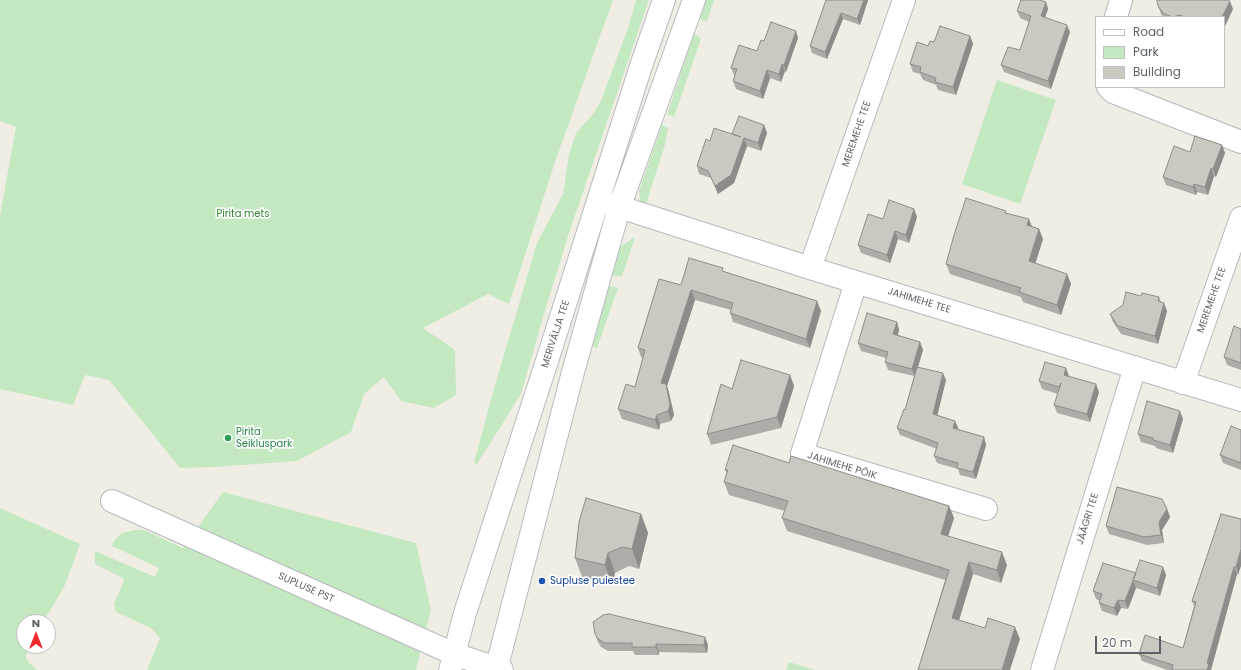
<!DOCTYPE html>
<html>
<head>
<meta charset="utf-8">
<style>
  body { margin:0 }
  #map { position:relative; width:1241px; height:670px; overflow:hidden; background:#f0ede5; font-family:Poppins,sans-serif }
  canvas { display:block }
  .legend { position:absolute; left:1095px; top:16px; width:130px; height:72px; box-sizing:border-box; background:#fff; border:1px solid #bec0c2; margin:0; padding:5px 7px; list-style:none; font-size:12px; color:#5d6267 }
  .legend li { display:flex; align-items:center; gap:8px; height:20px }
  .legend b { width:20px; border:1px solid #bec0c2 }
  .north { position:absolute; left:16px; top:614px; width:40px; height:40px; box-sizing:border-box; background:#fff; border:1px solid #bec0c2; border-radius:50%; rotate:0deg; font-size:11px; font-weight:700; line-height:16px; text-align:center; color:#5d6267 }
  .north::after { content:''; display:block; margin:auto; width:14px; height:18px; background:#f3282a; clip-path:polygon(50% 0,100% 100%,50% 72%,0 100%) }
  .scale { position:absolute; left:1095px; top:636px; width:66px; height:18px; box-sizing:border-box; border:2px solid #5d6267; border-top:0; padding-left:5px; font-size:12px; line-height:14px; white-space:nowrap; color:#5d6267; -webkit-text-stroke:3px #fff; paint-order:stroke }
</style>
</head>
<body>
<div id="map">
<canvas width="1241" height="670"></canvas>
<ul class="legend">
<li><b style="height:5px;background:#fff"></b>Road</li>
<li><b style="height:11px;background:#c4e9c1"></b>Park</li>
<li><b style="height:11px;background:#cbc8c2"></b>Building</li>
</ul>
<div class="north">N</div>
<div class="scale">20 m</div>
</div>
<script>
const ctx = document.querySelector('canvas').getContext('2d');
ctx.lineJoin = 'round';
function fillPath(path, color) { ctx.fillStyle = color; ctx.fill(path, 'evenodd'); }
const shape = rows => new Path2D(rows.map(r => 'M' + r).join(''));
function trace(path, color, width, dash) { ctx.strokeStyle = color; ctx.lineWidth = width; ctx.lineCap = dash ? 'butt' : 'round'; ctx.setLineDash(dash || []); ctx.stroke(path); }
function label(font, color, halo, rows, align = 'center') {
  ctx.font = font + ' Poppins,sans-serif'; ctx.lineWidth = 3.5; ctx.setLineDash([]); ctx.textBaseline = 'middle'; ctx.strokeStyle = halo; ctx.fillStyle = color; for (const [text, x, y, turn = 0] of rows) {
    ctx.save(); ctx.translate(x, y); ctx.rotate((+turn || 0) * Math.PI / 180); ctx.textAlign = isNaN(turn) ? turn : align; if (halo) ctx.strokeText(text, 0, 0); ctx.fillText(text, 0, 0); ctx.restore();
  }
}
fillPath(shape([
  [0,0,613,0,555,162,509,304,488,294,423,328,455,350,456,395,434,408,401,401,384,377,364,394,351,432,297,461,215,467,180,468,109,380,85,375,73,405,0,389,0,216,16,127,0,121],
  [636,0,649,0,570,230,546,307,521,394,477,464,474,463,493,392,537,243,563,194,569,155,576,133,593,114,601,101,628,28],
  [705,0,714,0,707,21,703,21,698,18],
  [694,34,698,36,701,39,674,117,667,114],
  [997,80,1056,100,1020,204,962,184],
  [662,125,668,128,665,145,646,204,644,206,640,201,639,191],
  [635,237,622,276,618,276,611,275,620,247],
  [608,286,610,286,618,288,597,348,593,347,595,333],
  [223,492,416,543,431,610,416,670,147,670,160,638,151,628,116,612,114,604,124,581,123,578,95,564,95,551,155,577,159,568,112,546,114,541,122,533,126,532,135,530,144,530,183,548],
  [0,508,80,544,64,587,43,622,24,622,24,646,31,646,26,655,26,658,29,663,38,670,0,670],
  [789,662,815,670,786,670]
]), '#c4e9c1');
const minor = shape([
  [1116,17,1121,0],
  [1108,87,1113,92,1241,142],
  [601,201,810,268,1241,400],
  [810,268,904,0],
  [856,282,802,454,986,509],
  [1183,383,1241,218],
  [112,501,454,654,502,670],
  [1042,670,1135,367]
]);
const secondary = shape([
  [450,670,465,613,546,364,641,66,664,0],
  [496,670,573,372,619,208,694,0]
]);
trace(minor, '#b6b9bd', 24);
trace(secondary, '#b7bbc0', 24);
trace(minor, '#fff', 22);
trace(secondary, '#fff', 22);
fillPath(shape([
  [826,0,868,0,860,25,843,19,827,59,812,53,810,46],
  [1046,2,1048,9,1045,18,1070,32,1051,89,1004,72,1001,65,1020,50,1029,22,1020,18,1017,11],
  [1158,6,1233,9,1224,28,1224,17,1163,17,1161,14],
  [796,31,798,38,786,72,785,71,781,82,770,78,763,99,736,89,733,81,735,75,734,75,731,68,757,51,764,41],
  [970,36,973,44,956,95,938,90,936,85,923,80,920,74,913,72,910,64,928,46,934,42],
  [764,125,767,133,761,151,747,146,734,183,718,194,711,178,699,174,697,166,710,141],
  [1222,145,1225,153,1216,177,1214,176,1208,195,1197,192,1196,195,1166,185,1163,177,1190,152],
  [914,209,917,217,909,243,898,239,890,263,861,253,858,245,883,219],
  [1006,213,1032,227,1039,229,1043,239,1035,263,1067,274,1071,284,1061,315,1023,302,1021,297,950,274,946,264],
  [724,271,821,311,810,348,733,322,730,313,731,310,695,300,667,386,669,393,674,415,671,421,660,424,659,430,622,419,618,409,635,387,643,358,641,357,638,348,681,285],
  [1141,296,1159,297,1161,302,1167,311,1158,344,1121,334,1113,322,1110,314],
  [897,322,899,330,898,335,920,342,923,350,918,367,946,380,937,415,955,421,958,428,957,429,984,437,986,445,976,479,960,475,958,469,937,463,934,456,937,449,900,435,897,428,905,410,914,376,888,370,885,362,886,358,861,351,858,343],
  [1241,329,1241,370,1227,365,1224,357],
  [1066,368,1068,376,1099,392,1090,422,1057,413,1054,405,1058,394,1042,389,1039,381],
  [790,375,794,386,781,428,711,445,707,434,732,389],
  [1183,419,1173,453,1156,448,1155,446,1141,442,1138,434],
  [1241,430,1241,470,1223,463,1220,455],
  [789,463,949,506,954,518,948,536,1007,565,1001,583,973,574,959,620,1020,639,918,670,945,580,787,531,782,518,785,511,729,495,724,482,727,474,725,470],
  [1167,509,1170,517,1162,530,1164,543,1147,545,1109,534,1106,526],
  [641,514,648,533,639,569,629,566,615,573,612,585,582,577,575,558],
  [1221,514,1238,575,1237,574,1211,670,1167,670,1142,661,1139,654,1183,648,1194,606,1192,601],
  [1163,567,1166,575,1160,596,1136,588,1128,609,1121,608,1117,616,1102,611,1099,603,1100,601,1096,599,1093,591,1136,573],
  [595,634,708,645,707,653,659,652,659,655,635,655,633,651,608,651,601,647,598,642]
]), '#afaca7');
fillPath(shape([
  [864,0,868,0,860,25,857,19],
  [1230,1,1233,9,1224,28,1224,17,1222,17],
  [1046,2,1048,9,1043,23,1041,16],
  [841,13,843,19,827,59,825,52],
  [1067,25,1070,32,1051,89,1048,81],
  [796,31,798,38,786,72,784,65],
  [970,36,973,44,956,95,953,87],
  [782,64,785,71,781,82,779,74],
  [767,70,770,78,763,99,760,91],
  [764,125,767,133,761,151,758,143],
  [744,138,747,146,734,183,718,194,715,186],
  [1222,145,1225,153,1216,177,1213,169],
  [1211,168,1214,176,1208,195,1205,187],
  [1194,184,1197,192,1196,195,1193,187],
  [914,209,917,217,909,243,906,235],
  [1029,219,1033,229,1027,225],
  [1039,229,1043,239,1033,271,1029,261],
  [895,231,898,239,890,263,887,255],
  [1067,274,1071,284,1061,315,1057,305],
  [691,290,695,300,667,386,669,393,674,415,671,421,668,411,661,383],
  [817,301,821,311,810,348,806,339],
  [1164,303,1167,311,1158,344,1155,336],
  [897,322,899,330,896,342,893,334],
  [920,342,923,350,915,377,912,369],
  [1066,368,1069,376,1064,375],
  [943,373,946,380,936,421,933,414],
  [790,375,794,386,781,428,777,417],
  [1096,384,1099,392,1090,422,1087,414],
  [1180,411,1183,419,1173,453,1170,445],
  [657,415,660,424,659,430,655,420],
  [955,421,958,428,956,435,953,428],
  [984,437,986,445,976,479,973,472],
  [949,506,954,518,945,546,941,534],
  [1167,509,1170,517,1162,530,1164,543,1161,535,1159,522],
  [641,514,648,533,639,569,632,549],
  [1241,549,1241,566,1238,575,1236,567],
  [1002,552,1007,565,1001,583,997,570],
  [608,553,615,573,612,585,605,565],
  [969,562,973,574,956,630,952,618],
  [1163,567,1166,575,1160,596,1157,588],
  [1234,567,1237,574,1211,670,1207,670,1207,663],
  [1136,573,1133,580,1136,588,1128,609,1125,601],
  [1118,600,1121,608,1117,616,1114,608],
  [1015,627,1020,639,1010,670,1002,670],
  [705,637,708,645,707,653,704,645],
  [656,644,659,652,659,655,656,647]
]), '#8e8c88');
const building = shape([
  [826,0,864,0,857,19,841,13,825,52,810,46,826,0],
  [1021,0,1040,0,1046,2,1041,16,1067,25,1048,81,1001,65,1008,47,1020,50,1031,16,1017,11,1021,0],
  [1157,0,1228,0,1230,1,1222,17,1184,17,1181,15,1172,17,1163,13,1158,6,1157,0],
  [771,22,796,31,784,65,782,64,779,74,767,70,760,91,733,81,737,69,731,68,739,45,757,51,761,40,764,41,771,22],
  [940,26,970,36,953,87,935,82,936,78,920,72,921,67,910,64,917,42,928,46,930,41,934,42,940,26],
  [739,116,764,125,758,143,744,138,731,175,715,186,708,171,697,166,706,139,710,141,714,128,741,137,732,134,739,116],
  [1195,136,1222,145,1213,169,1211,168,1205,187,1194,184,1193,187,1163,177,1174,146,1190,152,1195,136],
  [966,198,1006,211,1005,213,1029,219,1027,225,1039,229,1029,261,1067,274,1057,305,1019,292,1021,288,946,264,954,235,966,198],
  [889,200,914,209,906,235,895,231,887,255,858,245,868,214,883,219,889,200],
  [689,258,723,268,722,271,817,301,806,339,730,313,733,303,691,290,661,383,666,384,670,405,668,411,657,415,655,420,618,409,626,384,635,387,645,350,638,348,659,279,681,285,689,258],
  [1126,292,1141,296,1142,293,1159,297,1158,301,1164,303,1155,336,1118,326,1110,314,1123,305,1126,292],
  [867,313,897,322,893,334,920,342,912,369,885,362,888,352,858,343,867,313],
  [1234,326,1241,329,1241,363,1224,357,1234,326],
  [741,360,790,375,777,417,707,434,721,384,732,389,741,360],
  [1045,362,1066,368,1064,375,1096,384,1087,414,1054,405,1061,383,1059,387,1039,381,1045,362],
  [917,367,943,373,933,414,955,421,953,428,984,437,973,472,957,468,958,463,934,456,938,443,897,428,904,409,905,410,917,367],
  [1147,401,1180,411,1170,445,1153,440,1153,438,1138,434,1147,401],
  [1231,426,1241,430,1241,463,1220,455,1231,426],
  [733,445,789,463,791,456,949,506,941,534,1002,552,997,570,969,562,952,618,985,628,988,618,1015,627,1002,670,918,670,949,570,782,518,788,501,724,482,728,470,725,470,733,445],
  [1117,487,1162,499,1167,509,1159,522,1161,535,1144,537,1106,526,1117,487],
  [586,498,641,514,632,549,622,547,608,553,605,565,575,558,579,522,586,498],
  [1221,514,1241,519,1241,549,1236,567,1234,567,1207,663,1209,664,1207,670,1172,670,1173,665,1139,654,1145,635,1183,648,1196,602,1192,601,1221,514],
  [1140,560,1163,567,1157,588,1133,580,1140,560],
  [1103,563,1136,573,1125,601,1118,600,1114,608,1099,603,1102,594,1093,591,1103,563],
  [609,614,705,637,704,645,656,644,656,647,632,647,632,643,605,643,598,639,595,634,593,622,603,615,609,614]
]);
fillPath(building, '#cbc8c2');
trace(building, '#8e8c88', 1);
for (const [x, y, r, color] of [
  [228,438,4,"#2e9e5b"],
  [542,581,4,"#1a4fb4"]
]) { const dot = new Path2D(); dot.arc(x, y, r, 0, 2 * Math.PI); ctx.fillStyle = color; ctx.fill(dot); trace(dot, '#fff', 1.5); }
label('10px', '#5d6267', '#fff', [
  ["MEREMEHE TEE",857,134,-71],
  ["MEREMEHE TEE",1212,300,-71],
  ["JAHIMEHE TEE",919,301,17],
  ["MERIVÄLJA TEE",556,334,-72],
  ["JAHIMEHE PÕIK",842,466,17],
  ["JÄÄGRI TEE",1088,519,-73],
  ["SUPLUSE PST",306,588,24]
]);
label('10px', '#328330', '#fff', [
  ["Pirita mets",243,214]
]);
label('10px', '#27864d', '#fff', [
  ["Pirita",236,432],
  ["Seikluspark",236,444]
], 'left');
label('10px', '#164399', '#fff', [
  ["Supluse puiestee",550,581]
], 'left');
</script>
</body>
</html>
